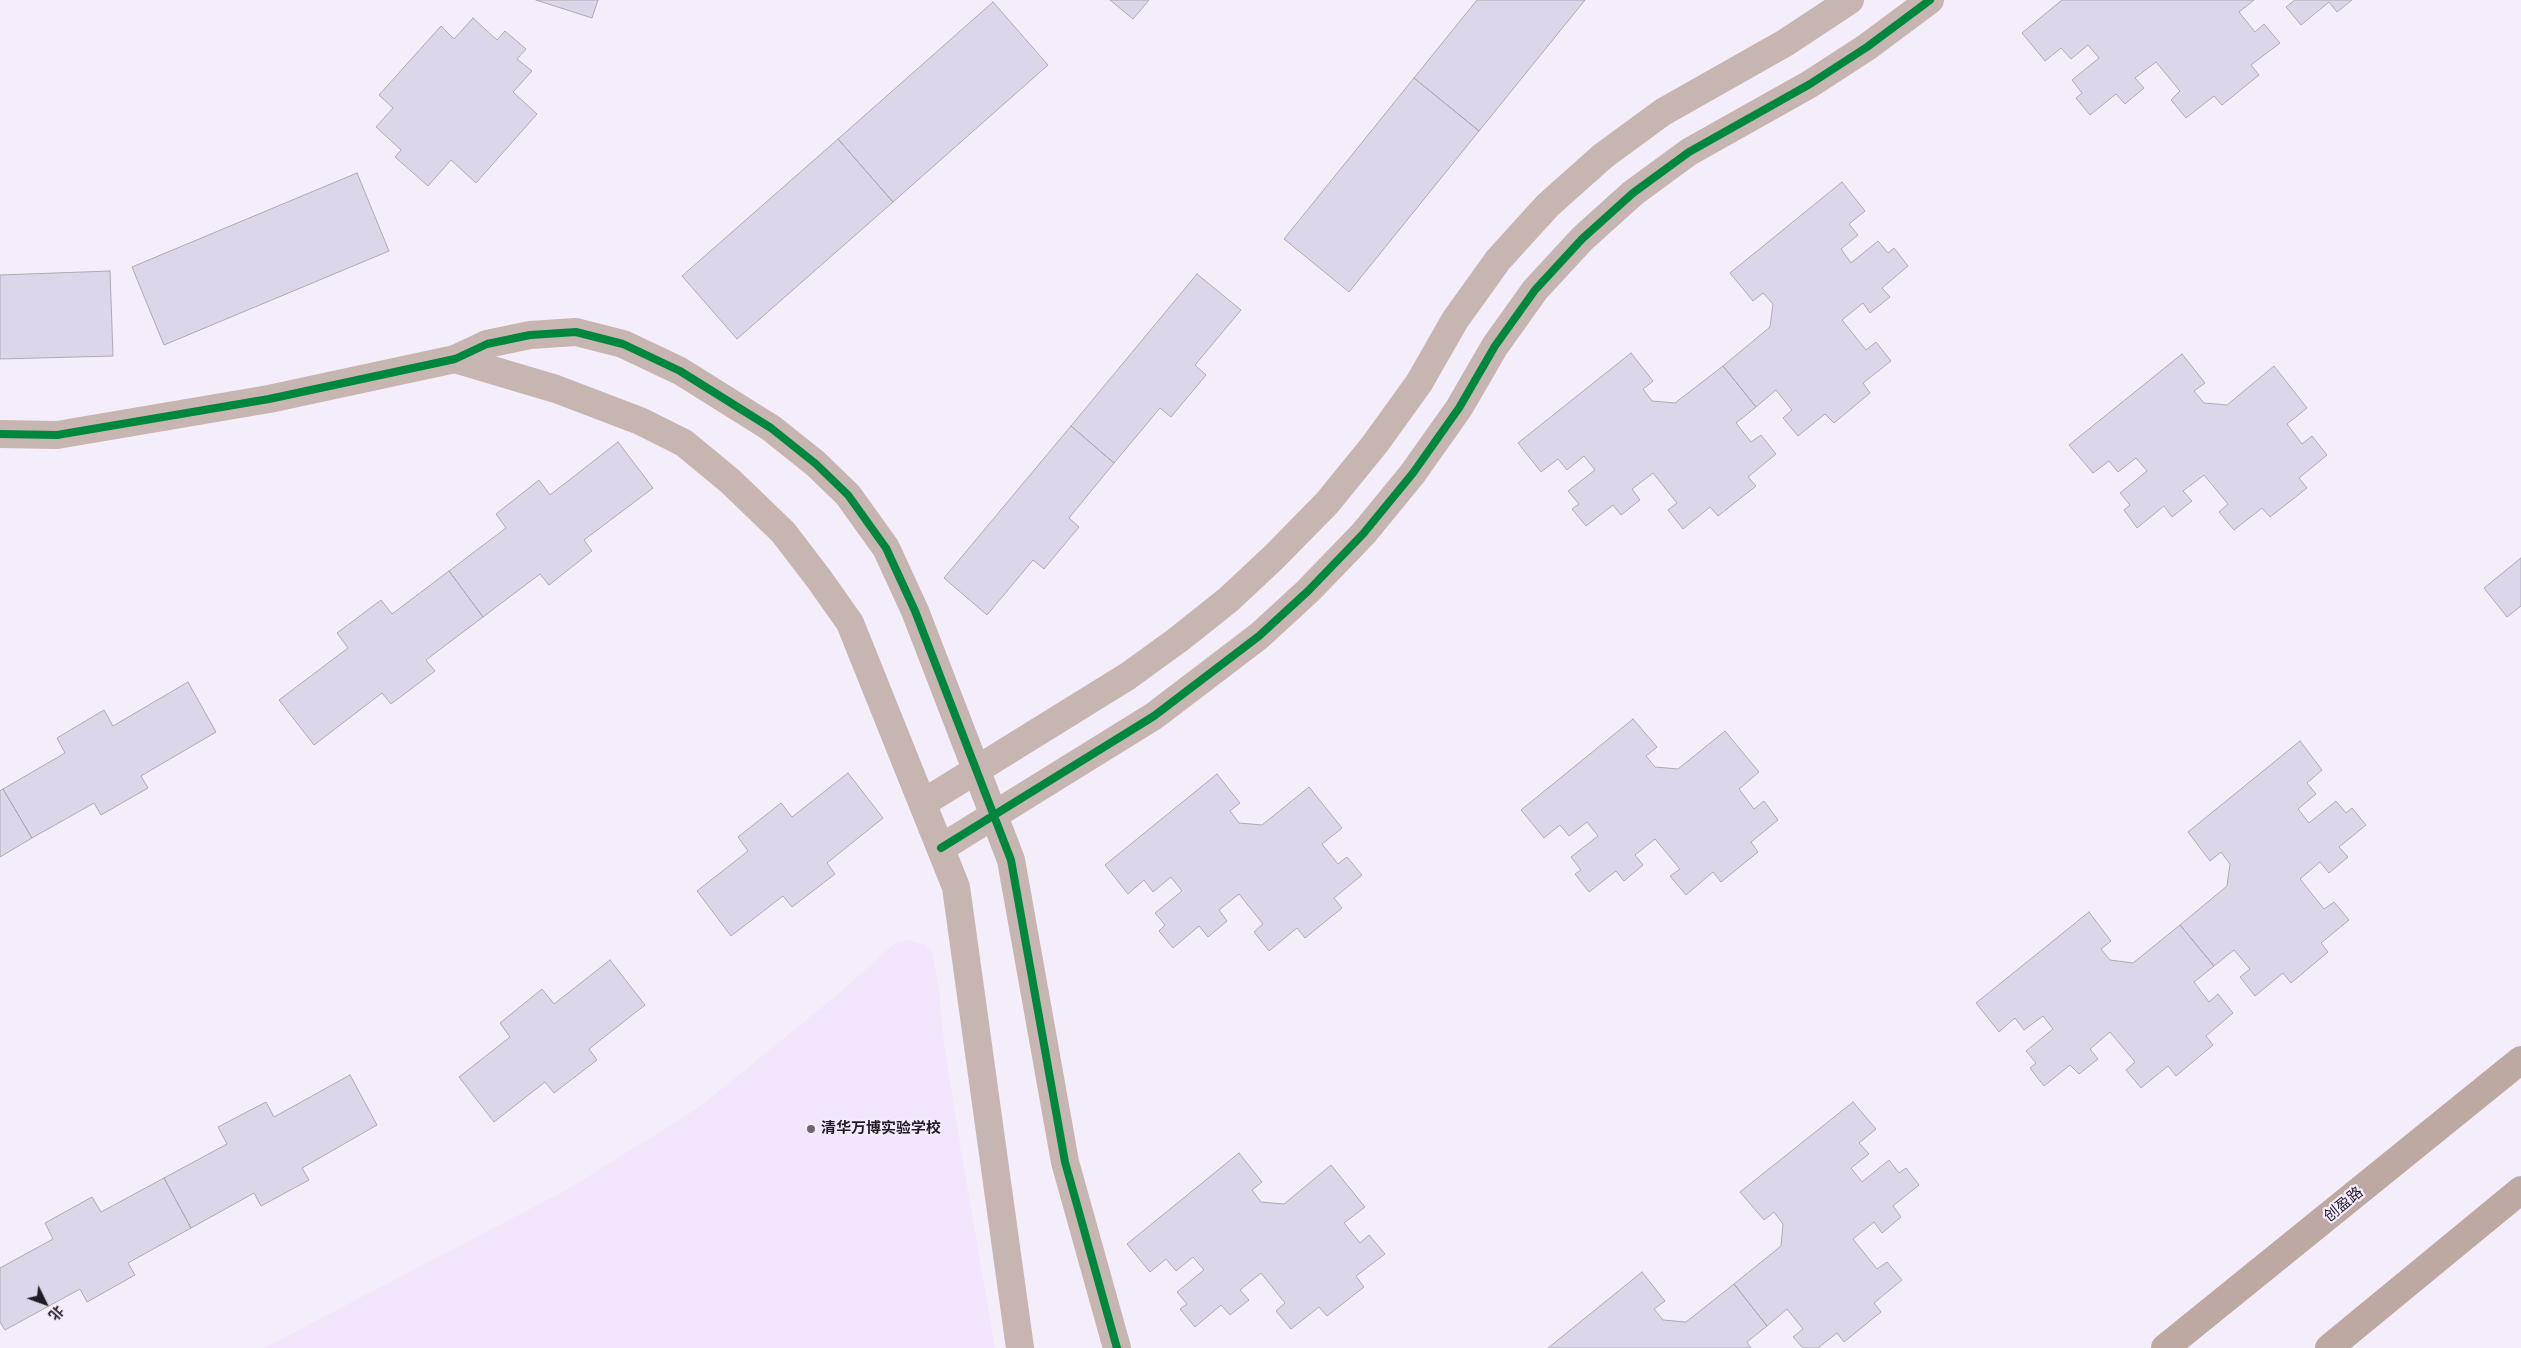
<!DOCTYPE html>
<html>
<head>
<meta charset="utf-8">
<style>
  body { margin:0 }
  #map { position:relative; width:2521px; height:1348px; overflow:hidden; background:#f4eefa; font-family:"Source Serif 4","Noto Sans SC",serif }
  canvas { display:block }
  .north { position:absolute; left:20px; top:1278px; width:50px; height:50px; -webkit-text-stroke:4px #f4eafe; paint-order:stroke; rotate:132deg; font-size:14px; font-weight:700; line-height:20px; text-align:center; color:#211c25 }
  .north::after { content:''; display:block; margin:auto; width:18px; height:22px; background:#211c25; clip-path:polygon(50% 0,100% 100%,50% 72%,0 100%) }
</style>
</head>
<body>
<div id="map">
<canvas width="2521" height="1348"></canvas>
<div class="north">北</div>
</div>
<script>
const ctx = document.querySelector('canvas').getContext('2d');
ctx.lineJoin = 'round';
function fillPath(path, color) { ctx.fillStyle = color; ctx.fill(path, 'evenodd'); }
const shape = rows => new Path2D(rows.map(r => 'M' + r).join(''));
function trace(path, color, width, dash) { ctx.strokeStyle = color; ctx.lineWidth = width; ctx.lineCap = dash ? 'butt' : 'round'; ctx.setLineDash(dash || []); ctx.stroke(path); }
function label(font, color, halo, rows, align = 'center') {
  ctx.font = font + ' "Source Serif 4","Noto Sans SC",serif'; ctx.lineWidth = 4.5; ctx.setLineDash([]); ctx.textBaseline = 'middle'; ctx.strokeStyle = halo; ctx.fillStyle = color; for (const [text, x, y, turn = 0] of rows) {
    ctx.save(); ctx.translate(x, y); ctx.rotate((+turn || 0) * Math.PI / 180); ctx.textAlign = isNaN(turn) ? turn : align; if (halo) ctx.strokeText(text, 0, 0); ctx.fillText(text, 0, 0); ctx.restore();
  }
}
fillPath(shape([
  [907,940,924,944,932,952,939,989,944,1043,961,1150,995,1348,264,1348,568,1189,698,1108,837,995,895,943]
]), '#f1e6fc');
const building = shape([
  [536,0,598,0,592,18,536,0],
  [1110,0,1149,0,1133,19,1110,0],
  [1477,0,1585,0,1479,131,1414,78,1477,0],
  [2062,0,2254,0,2239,12,2255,32,2264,24,2280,43,2251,65,2259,75,2222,105,2214,96,2186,118,2171,100,2180,91,2156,62,2135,78,2144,88,2125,104,2116,94,2090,115,2076,98,2082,93,2072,80,2099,58,2088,45,2071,59,2061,48,2045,61,2022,33,2062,0],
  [2295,0,2352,0,2337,12,2329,2,2301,25,2286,7,2295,0],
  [993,2,1048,65,893,202,838,139,993,2],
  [473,18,497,40,505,31,526,49,517,59,532,71,513,92,537,114,476,183,451,160,428,186,395,157,401,150,376,127,393,108,379,95,441,26,454,39,473,18],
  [1414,78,1479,131,1349,292,1284,239,1414,78],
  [838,139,893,202,737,339,682,276,838,139],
  [357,173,389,251,164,345,132,267,357,173],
  [1842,182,1865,211,1849,224,1858,235,1841,249,1851,263,1878,241,1888,253,1894,248,1908,266,1882,288,1890,297,1870,313,1863,303,1842,320,1866,350,1876,342,1891,361,1863,383,1870,393,1834,423,1825,414,1798,436,1783,418,1792,410,1776,390,1756,407,1723,366,1770,327,1773,304,1763,293,1753,301,1730,273,1842,182],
  [110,271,113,356,0,359,0,275,110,271],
  [1197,274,1241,310,1195,365,1206,375,1171,417,1160,408,1114,463,1071,426,1197,274],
  [1631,353,1653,381,1643,389,1652,401,1675,403,1723,366,1756,407,1736,423,1751,442,1761,435,1776,454,1748,477,1756,486,1718,516,1710,507,1683,529,1668,510,1677,503,1653,473,1632,489,1640,500,1621,515,1613,505,1586,526,1572,509,1579,504,1568,491,1595,470,1584,456,1567,470,1558,459,1541,472,1518,443,1631,353],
  [2182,354,2205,383,2194,391,2204,403,2227,405,2274,366,2307,408,2287,424,2302,444,2312,436,2327,455,2299,478,2307,488,2270,517,2262,508,2234,530,2219,512,2228,504,2204,475,2183,491,2192,501,2172,517,2164,506,2137,528,2124,510,2130,505,2120,493,2147,471,2136,458,2118,472,2109,461,2093,473,2069,445,2182,354],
  [1071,426,1114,463,1069,518,1079,527,1044,569,1033,560,987,615,944,578,1071,426],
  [618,442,653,488,584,540,592,551,549,585,540,574,483,617,449,571,506,528,496,514,539,480,550,495,618,442],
  [2521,558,2521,606,2507,617,2484,588,2521,558],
  [449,571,483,617,426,660,435,671,391,704,382,693,314,745,279,700,348,648,337,633,381,600,392,614,449,571],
  [188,682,216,732,141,776,148,788,101,815,94,803,32,838,3,789,65,753,57,738,104,710,113,726,188,682],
  [1633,719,1657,747,1646,756,1655,767,1678,769,1725,731,1759,772,1739,789,1754,809,1764,801,1778,820,1751,842,1758,852,1721,882,1713,872,1686,895,1670,876,1680,869,1655,839,1635,855,1643,865,1624,881,1616,871,1589,892,1575,874,1581,870,1571,857,1598,836,1587,822,1569,836,1560,825,1544,838,1521,810,1633,719],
  [2300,741,2322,770,2307,783,2316,794,2298,809,2309,823,2336,801,2346,813,2352,808,2366,825,2339,847,2348,857,2329,873,2320,862,2300,879,2324,909,2334,902,2349,920,2321,943,2328,952,2291,983,2283,973,2255,996,2240,977,2250,969,2234,950,2214,966,2180,925,2227,886,2230,864,2221,852,2210,861,2188,832,2300,741],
  [848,773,883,818,827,863,835,874,792,907,783,896,731,936,697,891,748,851,738,837,781,803,792,817,848,773],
  [1217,774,1240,803,1230,811,1239,823,1262,825,1309,787,1342,828,1322,844,1338,864,1347,857,1362,875,1334,898,1342,908,1305,938,1297,928,1269,951,1254,932,1263,924,1239,894,1219,910,1227,921,1208,937,1199,926,1173,948,1159,931,1165,925,1155,913,1182,891,1171,877,1153,892,1144,880,1128,894,1105,865,1217,774],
  [3,789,32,838,0,857,0,791,3,789],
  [2089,912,2111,941,2101,949,2110,960,2133,963,2180,925,2214,966,2194,982,2209,1002,2218,994,2233,1013,2206,1036,2213,1045,2176,1076,2168,1066,2141,1088,2126,1070,2135,1062,2110,1032,2090,1049,2098,1059,2079,1074,2070,1065,2044,1086,2030,1068,2036,1063,2026,1051,2053,1029,2043,1016,2024,1030,2015,1018,1999,1032,1976,1003,2089,912],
  [610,960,645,1005,589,1049,597,1060,554,1093,545,1082,494,1122,459,1077,510,1037,500,1023,542,989,554,1004,610,960],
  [350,1075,377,1125,302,1168,309,1180,261,1206,254,1193,191,1228,164,1178,227,1144,218,1127,266,1102,274,1117,350,1075],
  [1853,1102,1876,1129,1859,1143,1869,1154,1851,1168,1862,1182,1889,1160,1899,1173,1906,1168,1919,1185,1893,1206,1901,1217,1882,1233,1874,1222,1853,1239,1877,1269,1887,1262,1902,1280,1874,1303,1881,1312,1844,1342,1837,1333,1818,1348,1803,1348,1793,1337,1803,1329,1787,1309,1767,1326,1734,1284,1781,1246,1783,1224,1774,1212,1764,1220,1740,1192,1853,1102],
  [1239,1153,1262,1182,1252,1190,1261,1202,1284,1204,1331,1165,1365,1207,1344,1223,1360,1243,1369,1235,1385,1254,1356,1276,1364,1287,1327,1316,1319,1307,1291,1329,1276,1311,1285,1303,1261,1273,1240,1290,1249,1300,1230,1315,1221,1305,1195,1327,1180,1309,1187,1304,1177,1292,1204,1270,1193,1257,1176,1271,1166,1259,1150,1272,1127,1244,1239,1153],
  [164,1178,191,1228,128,1263,135,1275,87,1302,80,1289,5,1330,0,1322,0,1268,53,1239,45,1223,92,1197,101,1212,164,1178],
  [1642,1272,1665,1301,1654,1309,1663,1320,1686,1322,1734,1284,1767,1326,1747,1342,1751,1348,1548,1348,1642,1272]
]);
fillPath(building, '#dcd6ea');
trace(building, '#aeaab4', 1);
trace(shape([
  [455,359,556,389,640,421,684,443,730,481,783,532,819,579,850,623,956,887,1020,1348],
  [0,434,57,435,269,399,455,359,487,344,530,335,576,332,623,344,680,371,771,428,816,464,848,495,886,548,915,611,1011,860,1065,1162,1117,1348],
  [923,803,1128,676,1179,639,1228,600,1274,557,1327,503,1375,444,1419,383,1455,320,1498,260,1548,205,1603,156,1663,112,1785,43,1850,0],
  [941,848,1154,716,1259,636,1308,591,1363,534,1413,473,1459,408,1495,346,1535,290,1582,239,1633,193,1689,152,1810,84,1867,47,1930,0]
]), '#c6b5b0', 28);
trace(shape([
  [2165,1348,2521,1060],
  [2329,1348,2521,1190]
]), '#bda9a2', 28);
trace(shape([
  [0,434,57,435,269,399,455,359,487,344,530,335,576,332,623,344,680,371,771,428,816,464,848,495,886,548,915,611,1011,860,1065,1162,1117,1348],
  [941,848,1154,716,1259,636,1308,591,1363,534,1413,473,1459,408,1495,346,1535,290,1582,239,1633,193,1689,152,1810,84,1867,47,1930,0]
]), '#00873e', 8);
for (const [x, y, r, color] of [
  [811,1129,5,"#6b6670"]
]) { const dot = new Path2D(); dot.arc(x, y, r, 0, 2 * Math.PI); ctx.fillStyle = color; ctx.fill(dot); trace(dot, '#f4eafe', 2); }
label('bold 15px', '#211c25', '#f4eafe', [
  ["清华万博实验学校",821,1129]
], 'left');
label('15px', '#211c25', '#f4eafe', [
  ["创盈路",2344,1205,-39]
]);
</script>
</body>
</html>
